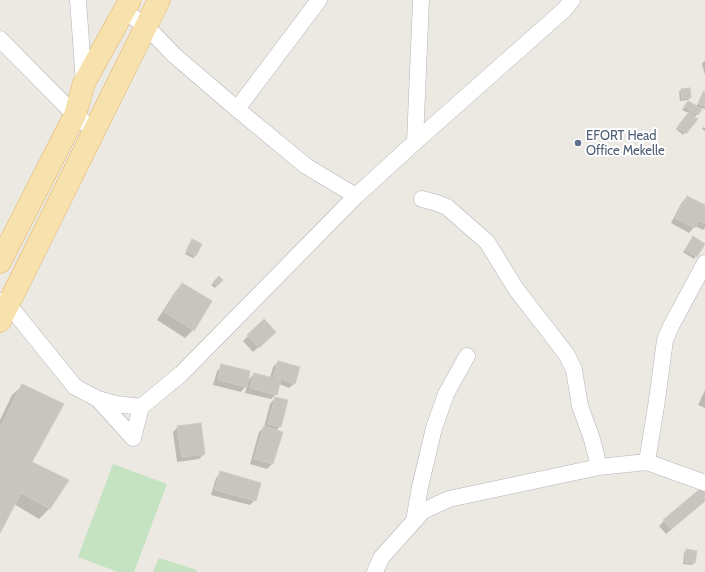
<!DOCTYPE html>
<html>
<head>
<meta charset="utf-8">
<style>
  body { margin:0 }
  canvas { display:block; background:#ece9e3 }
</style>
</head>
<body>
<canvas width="705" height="572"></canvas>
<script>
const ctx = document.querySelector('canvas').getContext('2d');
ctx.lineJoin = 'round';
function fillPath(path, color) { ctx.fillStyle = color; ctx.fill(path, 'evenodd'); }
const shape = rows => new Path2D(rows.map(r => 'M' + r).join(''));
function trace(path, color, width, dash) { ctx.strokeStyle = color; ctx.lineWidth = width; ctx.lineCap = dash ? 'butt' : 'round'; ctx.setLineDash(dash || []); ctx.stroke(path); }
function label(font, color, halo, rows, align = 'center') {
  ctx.font = font + ' Cabin,sans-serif'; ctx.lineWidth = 4; ctx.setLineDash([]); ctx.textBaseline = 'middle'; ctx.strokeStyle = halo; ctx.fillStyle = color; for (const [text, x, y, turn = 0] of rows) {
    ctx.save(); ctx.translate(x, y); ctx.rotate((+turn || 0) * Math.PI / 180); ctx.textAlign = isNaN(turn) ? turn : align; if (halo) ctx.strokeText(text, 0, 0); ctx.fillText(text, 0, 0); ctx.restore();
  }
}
fillPath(shape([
  [113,464,167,484,134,572,118,572,78,557],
  [159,558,197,570,197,572,153,572]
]), '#c5e2c1');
fillPath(shape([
  [704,61,705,61,705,75,702,64],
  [681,90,690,98,688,100,680,101,679,92],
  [703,93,705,94,705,109,701,108,683,135,676,129,689,113,682,110,688,102,696,107],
  [705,123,703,128,705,128,705,131,702,129],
  [687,197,705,206,705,228,703,230,695,226,689,233,671,223,682,202],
  [691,240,696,256,694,259,683,252],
  [190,243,195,256,193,258,185,254],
  [219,277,222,280,215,288,211,285],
  [182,284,193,330,185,338,157,320,175,292],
  [248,336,270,337,253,352,243,341],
  [278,362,295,383,289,388,279,384,276,394,271,399,245,393,247,385,241,392,213,385,217,371,222,366,247,381,254,374,270,378,273,367],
  [23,385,31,463,49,509,39,519,14,504,0,530,0,420,12,395],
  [705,390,705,408,698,405],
  [275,398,280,426,276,431,272,464,267,469,250,464,259,432,264,427,270,404],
  [178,427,204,454,199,459,177,462,173,432],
  [221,473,255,500,250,505,211,495,216,478],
  [705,494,705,500,703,503,666,534,659,526,664,521],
  [687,550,694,563,692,565,683,564,684,553]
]), '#0003');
const building = shape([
  [690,88,691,98,682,99,681,89,690,88],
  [703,92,705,92,705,106,698,104,703,92],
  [688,101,702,109,698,115,684,107,688,101],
  [689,112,698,119,686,134,677,127,689,112],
  [687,196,705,205,705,224,699,220,695,228,675,218,687,196],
  [693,236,705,244,697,257,685,250,693,236],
  [192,239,202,244,196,256,186,251,192,239],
  [219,276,223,280,217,286,213,282,219,276],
  [182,283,212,301,194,331,164,312,182,283],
  [264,319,276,332,259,348,247,335,264,319],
  [278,361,300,367,295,384,274,376,278,361],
  [221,364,250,371,247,387,218,380,221,364],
  [254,373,281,380,277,395,250,388,254,373],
  [22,384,64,404,32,462,69,480,50,509,21,493,0,533,0,428,22,384],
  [275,397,288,400,281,427,268,424,275,397],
  [201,423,205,454,182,457,177,426,201,423],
  [264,426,283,432,273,464,254,459,264,426],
  [220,471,261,483,256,501,215,490,220,471],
  [701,488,705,493,705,501,671,529,663,520,701,488],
  [686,549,697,551,695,563,685,562,686,549]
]);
fillPath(building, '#c8c4bf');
trace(building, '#d0cac2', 1);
const street = shape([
  [78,0,84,83],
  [124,11,146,26,174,55,237,109,306,166,356,196],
  [0,39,75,115,94,130],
  [237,109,319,0],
  [415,142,421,0],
  [422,199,437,203,447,207,487,242,516,289,567,355,574,370,580,406,592,439,599,467],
  [0,301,8,304,75,387,98,399,116,404,141,407],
  [98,399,133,438],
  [133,438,141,407,181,374,356,196,415,142,564,10,572,0],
  [647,462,657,400,665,340,671,326,705,263],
  [414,521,420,487,434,428,446,394,467,356],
  [375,572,381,558,423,511,449,499,599,467,647,462,705,483]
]);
const primary = shape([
  [0,262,75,115,84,83,130,0],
  [0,321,159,0]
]);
trace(street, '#b0b4b7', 17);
trace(primary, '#e4b164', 23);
trace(street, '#fff', 16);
trace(primary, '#f7e2ad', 22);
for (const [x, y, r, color] of [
  [578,143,4,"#5c6f8a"]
]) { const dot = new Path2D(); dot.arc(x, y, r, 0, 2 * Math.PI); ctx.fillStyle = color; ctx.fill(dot); trace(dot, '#fff', 1.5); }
label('13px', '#4e5e75', '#fff', [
  ["EFORT Head",586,136],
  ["Office Mekelle",586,151]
], 'left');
</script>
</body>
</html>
